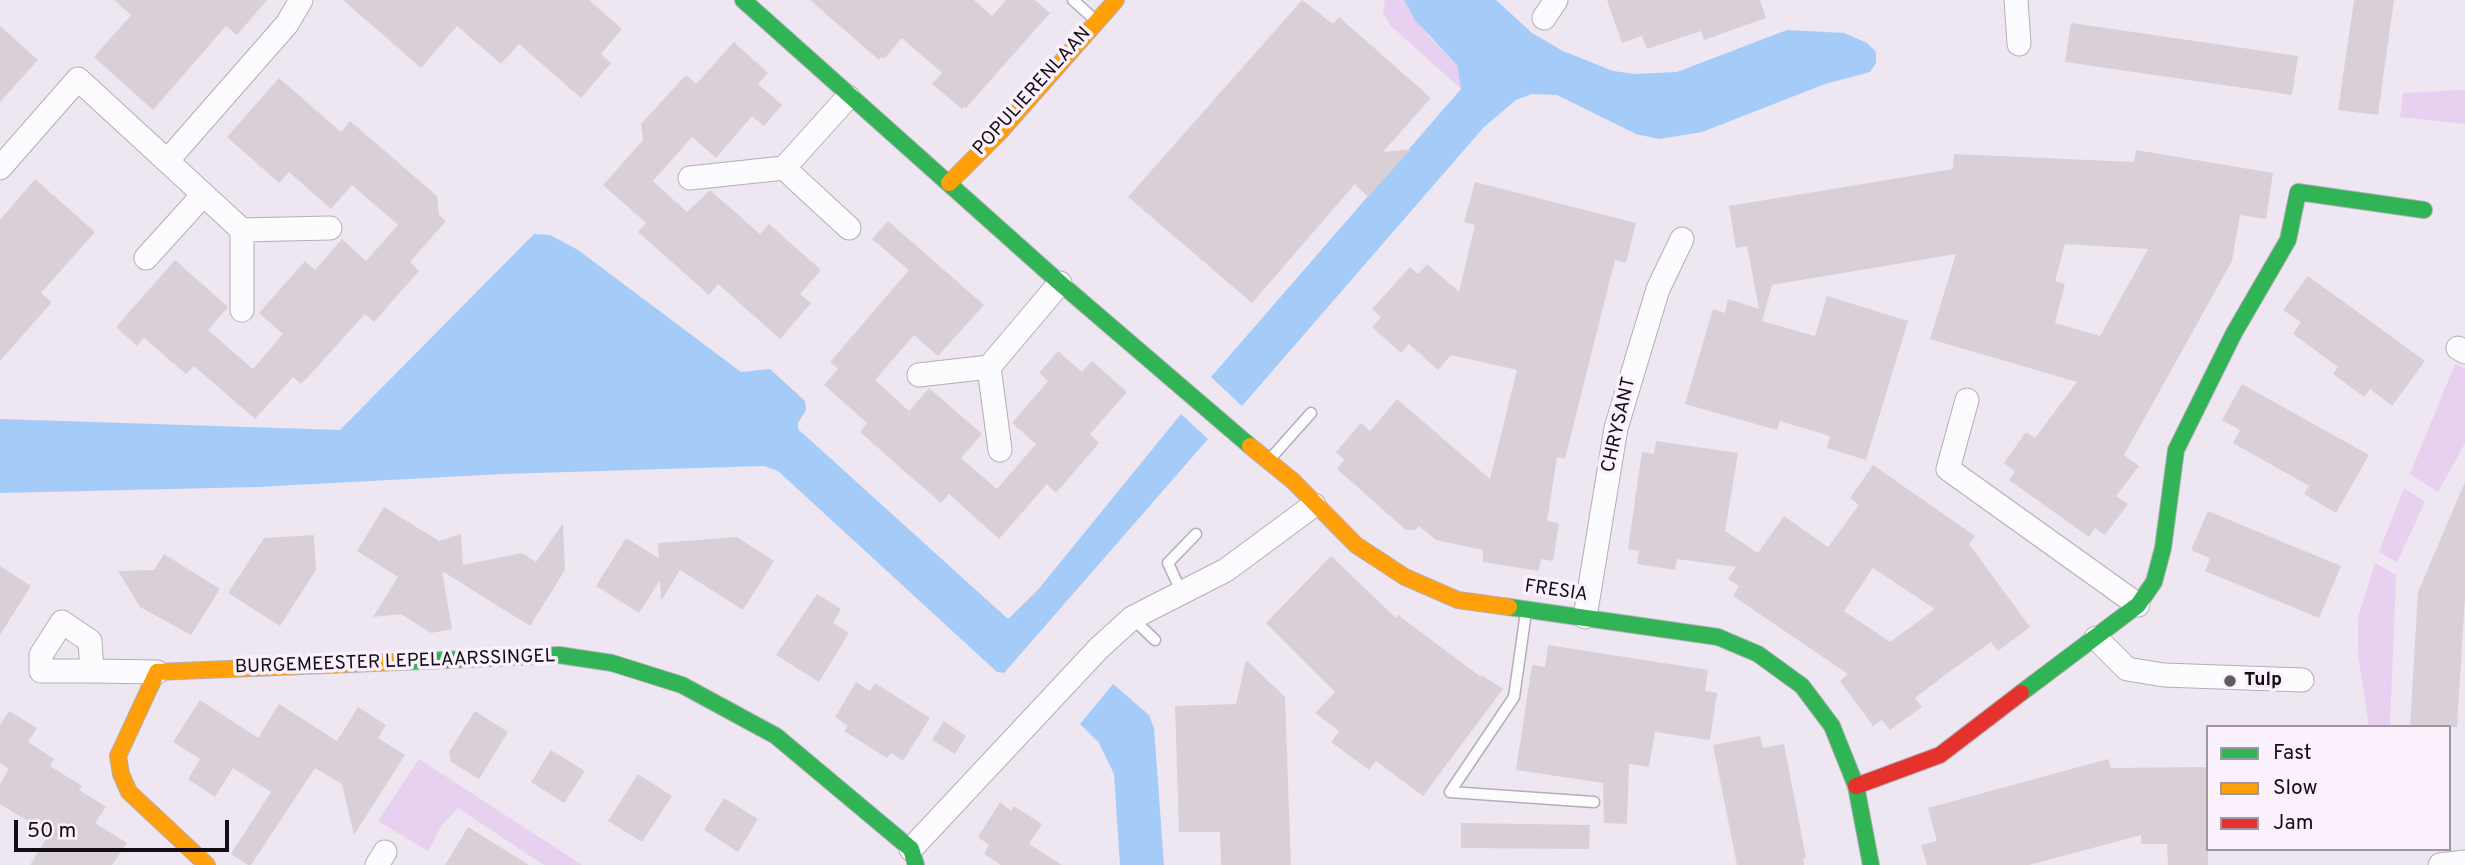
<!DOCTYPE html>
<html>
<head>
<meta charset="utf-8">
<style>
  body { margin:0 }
  #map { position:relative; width:2465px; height:865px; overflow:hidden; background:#eee6f1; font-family:Overpass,sans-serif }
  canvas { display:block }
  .legend { position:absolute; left:2206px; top:725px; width:245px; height:126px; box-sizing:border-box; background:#faf1fd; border:2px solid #9e96a0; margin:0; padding:9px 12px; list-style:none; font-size:21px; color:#130e15 }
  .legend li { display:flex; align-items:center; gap:14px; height:35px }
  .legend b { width:35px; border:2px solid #9e96a0 }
  .scale { position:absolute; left:14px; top:820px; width:215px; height:32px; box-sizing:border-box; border:4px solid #130e15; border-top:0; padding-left:9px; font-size:21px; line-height:24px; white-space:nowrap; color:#130e15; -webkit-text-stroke:5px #faf1fd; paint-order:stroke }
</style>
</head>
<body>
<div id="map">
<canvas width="2465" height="865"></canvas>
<ul class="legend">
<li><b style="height:9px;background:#30b455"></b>Fast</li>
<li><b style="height:9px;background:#ff9f0a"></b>Slow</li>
<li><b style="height:9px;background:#e5322d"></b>Jam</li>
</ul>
<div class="scale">50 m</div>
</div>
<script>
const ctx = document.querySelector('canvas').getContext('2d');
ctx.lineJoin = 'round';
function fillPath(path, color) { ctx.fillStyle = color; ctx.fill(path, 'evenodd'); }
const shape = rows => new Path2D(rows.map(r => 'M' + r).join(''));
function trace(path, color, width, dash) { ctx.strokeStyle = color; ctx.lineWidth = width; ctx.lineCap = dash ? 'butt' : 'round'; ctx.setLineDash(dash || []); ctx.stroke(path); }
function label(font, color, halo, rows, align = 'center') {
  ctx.font = font + ' Overpass,sans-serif'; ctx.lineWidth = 7; ctx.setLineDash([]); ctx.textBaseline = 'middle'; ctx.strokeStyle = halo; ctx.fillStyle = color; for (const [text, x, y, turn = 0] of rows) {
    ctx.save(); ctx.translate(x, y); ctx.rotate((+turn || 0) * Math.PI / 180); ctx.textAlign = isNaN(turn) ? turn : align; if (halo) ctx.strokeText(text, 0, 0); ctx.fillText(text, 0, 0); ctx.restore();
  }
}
fillPath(shape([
  [1385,0,1404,0,1429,37,1457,65,1461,89,1391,26,1383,13],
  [2465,90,2465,124,2400,117,2403,93],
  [2455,364,2465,368,2465,443,2438,492,2410,474],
  [2404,488,2425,502,2397,562,2379,552],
  [2375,563,2396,575,2390,727,2369,727,2358,653,2358,618],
  [419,759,582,865,544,865,458,808,442,825,428,851,378,821]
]), '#e8d0f0');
fillPath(shape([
  [1404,0,1496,0,1532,33,1563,51,1613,71,1635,74,1677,72,1787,30,1844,33,1867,43,1876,52,1876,63,1870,72,1825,84,1702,132,1659,139,1636,134,1557,95,1532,94,1516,100,1484,127,1242,406,1211,377,1461,89,1457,65,1415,20],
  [534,234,550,235,578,250,741,372,770,369,805,401,806,410,798,423,798,429,1008,619,1037,591,1181,414,1208,439,1004,673,997,672,778,471,764,466,503,474,257,487,0,493,0,419,340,430],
  [1113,684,1149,715,1154,728,1164,865,1120,865,1114,774,1099,743,1080,724]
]), '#a5cbf9');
fillPath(shape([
  [114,0,267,0,237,35,226,26,153,110,94,57,131,15],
  [343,0,589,0,622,29,601,54,611,63,581,98,519,44,501,64,457,26,421,68],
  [810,0,974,0,992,16,1006,0,1035,0,1050,13,966,108,964,106,962,109,932,84,942,73,902,38,884,59,881,57,879,60],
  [1302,0,1333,24,1339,17,1431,98,1383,152,1411,149,1368,197,1355,184,1252,303,1128,197],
  [1607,0,1760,0,1766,18,1704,40,1701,31,1647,49,1642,36,1622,43],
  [2354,0,2394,0,2378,115,2338,110],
  [2071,23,2298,56,2292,95,2065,62],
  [0,26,38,60,0,102],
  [734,42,768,73,758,84,782,105,764,126,752,116,716,158,692,137,653,181,687,212,710,190,760,234,769,224,821,270,800,294,811,303,780,339,718,284,709,295,638,232,646,223,603,185,643,140,641,124,686,75,696,84],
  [279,78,341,132,350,121,393,158,437,196,439,215,446,221,410,262,419,271,374,322,365,314,309,376,301,384,293,377,255,419,194,366,186,374,144,338,137,346,116,327,175,260,228,307,208,330,253,369,283,334,259,313,305,261,315,270,342,239,366,261,398,225,352,185,331,209,289,172,279,183,227,137],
  [2136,150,2273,173,2266,219,2240,215,2232,261,2124,455,2139,466,2116,496,2128,504,2105,535,2095,528,2089,537,2009,480,2015,471,2004,463,2026,432,2035,438,2077,382,1930,339,1956,254,1772,285,1762,321,1815,336,1827,296,1908,321,1866,460,1827,448,1830,436,1780,421,1777,430,1685,404,1713,309,1725,313,1728,299,1759,309,1747,246,1736,248,1729,206,1953,169,1954,154,2134,162],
  [2065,244,2148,249,2100,336,2055,323,2065,284,2055,281],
  [35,179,95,232,41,293,52,302,0,361,0,220],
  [1475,182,1636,223,1626,263,1615,260,1565,459,1557,457,1547,521,1559,523,1553,561,1541,559,1539,571,1483,562,1483,550,1436,540,1419,526,1415,530,1406,530,1337,469,1344,460,1336,452,1361,423,1370,431,1397,399,1490,479,1517,370,1451,355,1438,370,1409,344,1401,353,1372,327,1381,317,1372,309,1410,267,1418,274,1427,264,1459,292,1475,225,1464,222],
  [888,221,984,305,938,356,914,335,875,380,909,411,929,388,982,434,961,458,997,489,1036,444,1012,423,1048,381,1039,373,1058,351,1082,372,1092,361,1127,392,1090,434,1099,443,1056,493,1047,484,999,539,949,494,941,503,919,484,860,432,867,423,824,385,838,369,830,362,909,270,872,239],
  [2308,276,2425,361,2392,406,2370,389,2364,397,2333,374,2338,367,2293,334,2301,322,2283,310],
  [2242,384,2369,455,2336,513,2304,494,2309,486,2233,443,2240,430,2222,420],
  [1656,441,1738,453,1725,531,1758,553,1784,516,1828,547,1859,505,1850,498,1873,465,1975,536,1969,544,2030,627,1998,651,1991,642,1949,672,1915,698,1922,707,1890,730,1882,720,1873,726,1840,681,1848,674,1733,596,1739,586,1728,579,1736,567,1677,559,1675,570,1637,564,1639,551,1628,549,1638,479,1642,452,1654,454],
  [1873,568,1935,609,1890,642,1844,611],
  [2465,482,2465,596,2457,727,2410,727,2418,592],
  [384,507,439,541,461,534,463,565,522,553,536,562,563,523,565,570,530,626,442,571,452,629,431,633,401,614,373,617,398,577,357,551],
  [2208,511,2341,566,2319,618,2205,571,2210,558,2191,550],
  [314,535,316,570,280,626,228,593,264,538],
  [737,537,774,561,743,610,680,570,661,601,660,580,639,613,596,586,626,538,659,558,658,543],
  [164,554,220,589,191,635,140,607,118,571,154,570],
  [1331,556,1396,618,1398,615,1481,677,1482,675,1503,689,1423,796,1376,761,1369,770,1331,742,1339,731,1315,713,1335,692,1266,623],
  [0,566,31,586,0,635],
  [817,594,841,609,833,623,849,633,819,682,776,655],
  [1548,645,1708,670,1705,691,1717,693,1710,740,1655,732,1649,767,1629,764,1627,824,1604,823,1603,783,1516,770,1532,665,1545,667],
  [1246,660,1285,697,1291,865,1221,865,1220,832,1179,832,1175,706,1236,704],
  [856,682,870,691,875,683,930,718,903,761,891,753,887,758,844,731,848,726,835,717],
  [200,700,258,738,279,704,337,741,358,707,386,725,378,738,405,755,354,835,342,784,315,768,251,865,248,865,231,854,271,792,233,768,215,797,188,779,200,759,173,742],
  [9,711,37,728,28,742,54,759,50,766,82,786,79,790,106,807,95,823,127,843,112,865,30,865,49,834,0,804,0,784,9,769,0,763,0,725],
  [475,711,508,732,479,779,451,762,449,752],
  [944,721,966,736,955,754,932,740],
  [1760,736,1763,748,1784,744,1806,858,1803,858,1804,865,1737,865,1713,745],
  [551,750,585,771,564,803,531,782],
  [2108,759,2111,768,2208,767,2208,865,2168,865,2167,844,2141,844,2141,835,2029,865,1927,865,1921,845,1937,841,1928,808],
  [638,774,672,796,642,842,608,821],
  [724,798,758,819,738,852,704,830],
  [1000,802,1011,811,1014,806,1042,824,1029,844,1062,865,1001,865,984,854,989,845,978,837],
  [1461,823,1590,825,1589,849,1461,848],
  [468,827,529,865,445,865]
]), '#d9d0d7');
const lane = shape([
  [1073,0,1094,19],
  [1270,459,1311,413],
  [1181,591,1168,563,1196,534],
  [1526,612,1514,697,1450,792,1594,802],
  [1132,618,1155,640]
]);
const street = shape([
  [2016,0,2019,44],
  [1544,18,1556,0],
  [167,161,287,24,301,0],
  [0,168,78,79,242,230,330,228],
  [784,168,849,228],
  [690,178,784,168,848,97],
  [146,258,203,195],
  [242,310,242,230],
  [2458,348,2465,352],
  [919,375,989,367],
  [1967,400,1948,469,2138,605],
  [1000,450,989,367,1060,283],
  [1585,617,1616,428,1658,289,1682,239],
  [2096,638,2127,669,2164,675,2302,680],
  [92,671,41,671,41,655,62,622,90,641,92,671,157,672],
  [911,849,1099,648,1132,618,1226,570,1314,505],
  [377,865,385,852],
  [2440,865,2465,862]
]);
const fast = shape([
  [743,0,1060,283,1250,446],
  [1509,607,1718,637,1758,654,1802,686,1832,726,1856,786,1871,865],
  [398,662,559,655,612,663,682,685,776,736,911,849,916,865],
  [2021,693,2138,605,2154,582,2163,548,2176,450,2234,333,2288,240,2298,192,2424,210]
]);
const slow = shape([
  [949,183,999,133,1116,0],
  [1250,446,1293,481,1356,545,1405,577,1458,600,1509,607],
  [207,865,129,792,121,774,118,756,157,672,398,662]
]);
const jam = shape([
  [1856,786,1940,755,2021,693]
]);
trace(lane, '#b4aeb6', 13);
trace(street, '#b4aeb6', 25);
trace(fast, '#b4aeb6', 18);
trace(slow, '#b4aeb6', 18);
trace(jam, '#b4aeb6', 18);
trace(lane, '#fcfbfd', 10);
trace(street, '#fcfbfd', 23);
trace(fast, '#30b455', 16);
trace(slow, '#ff9f0a', 16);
trace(jam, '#e5322d', 16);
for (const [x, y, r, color] of [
  [2230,681,7,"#605a62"]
]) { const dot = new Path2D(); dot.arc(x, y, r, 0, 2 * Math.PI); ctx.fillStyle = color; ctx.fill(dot); trace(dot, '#faf1fd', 2.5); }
label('19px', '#130e15', '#faf1fd', [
  ["POPULIERENLAAN",1033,92,-48],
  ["CHRYSANT",1620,425,-77],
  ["FRESIA",1556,592,8],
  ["BURGEMEESTER LEPELAARSSINGEL",395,663,-2]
]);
label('bold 19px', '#130e15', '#faf1fd', [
  ["Tulp",2244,681]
], 'left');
</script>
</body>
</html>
